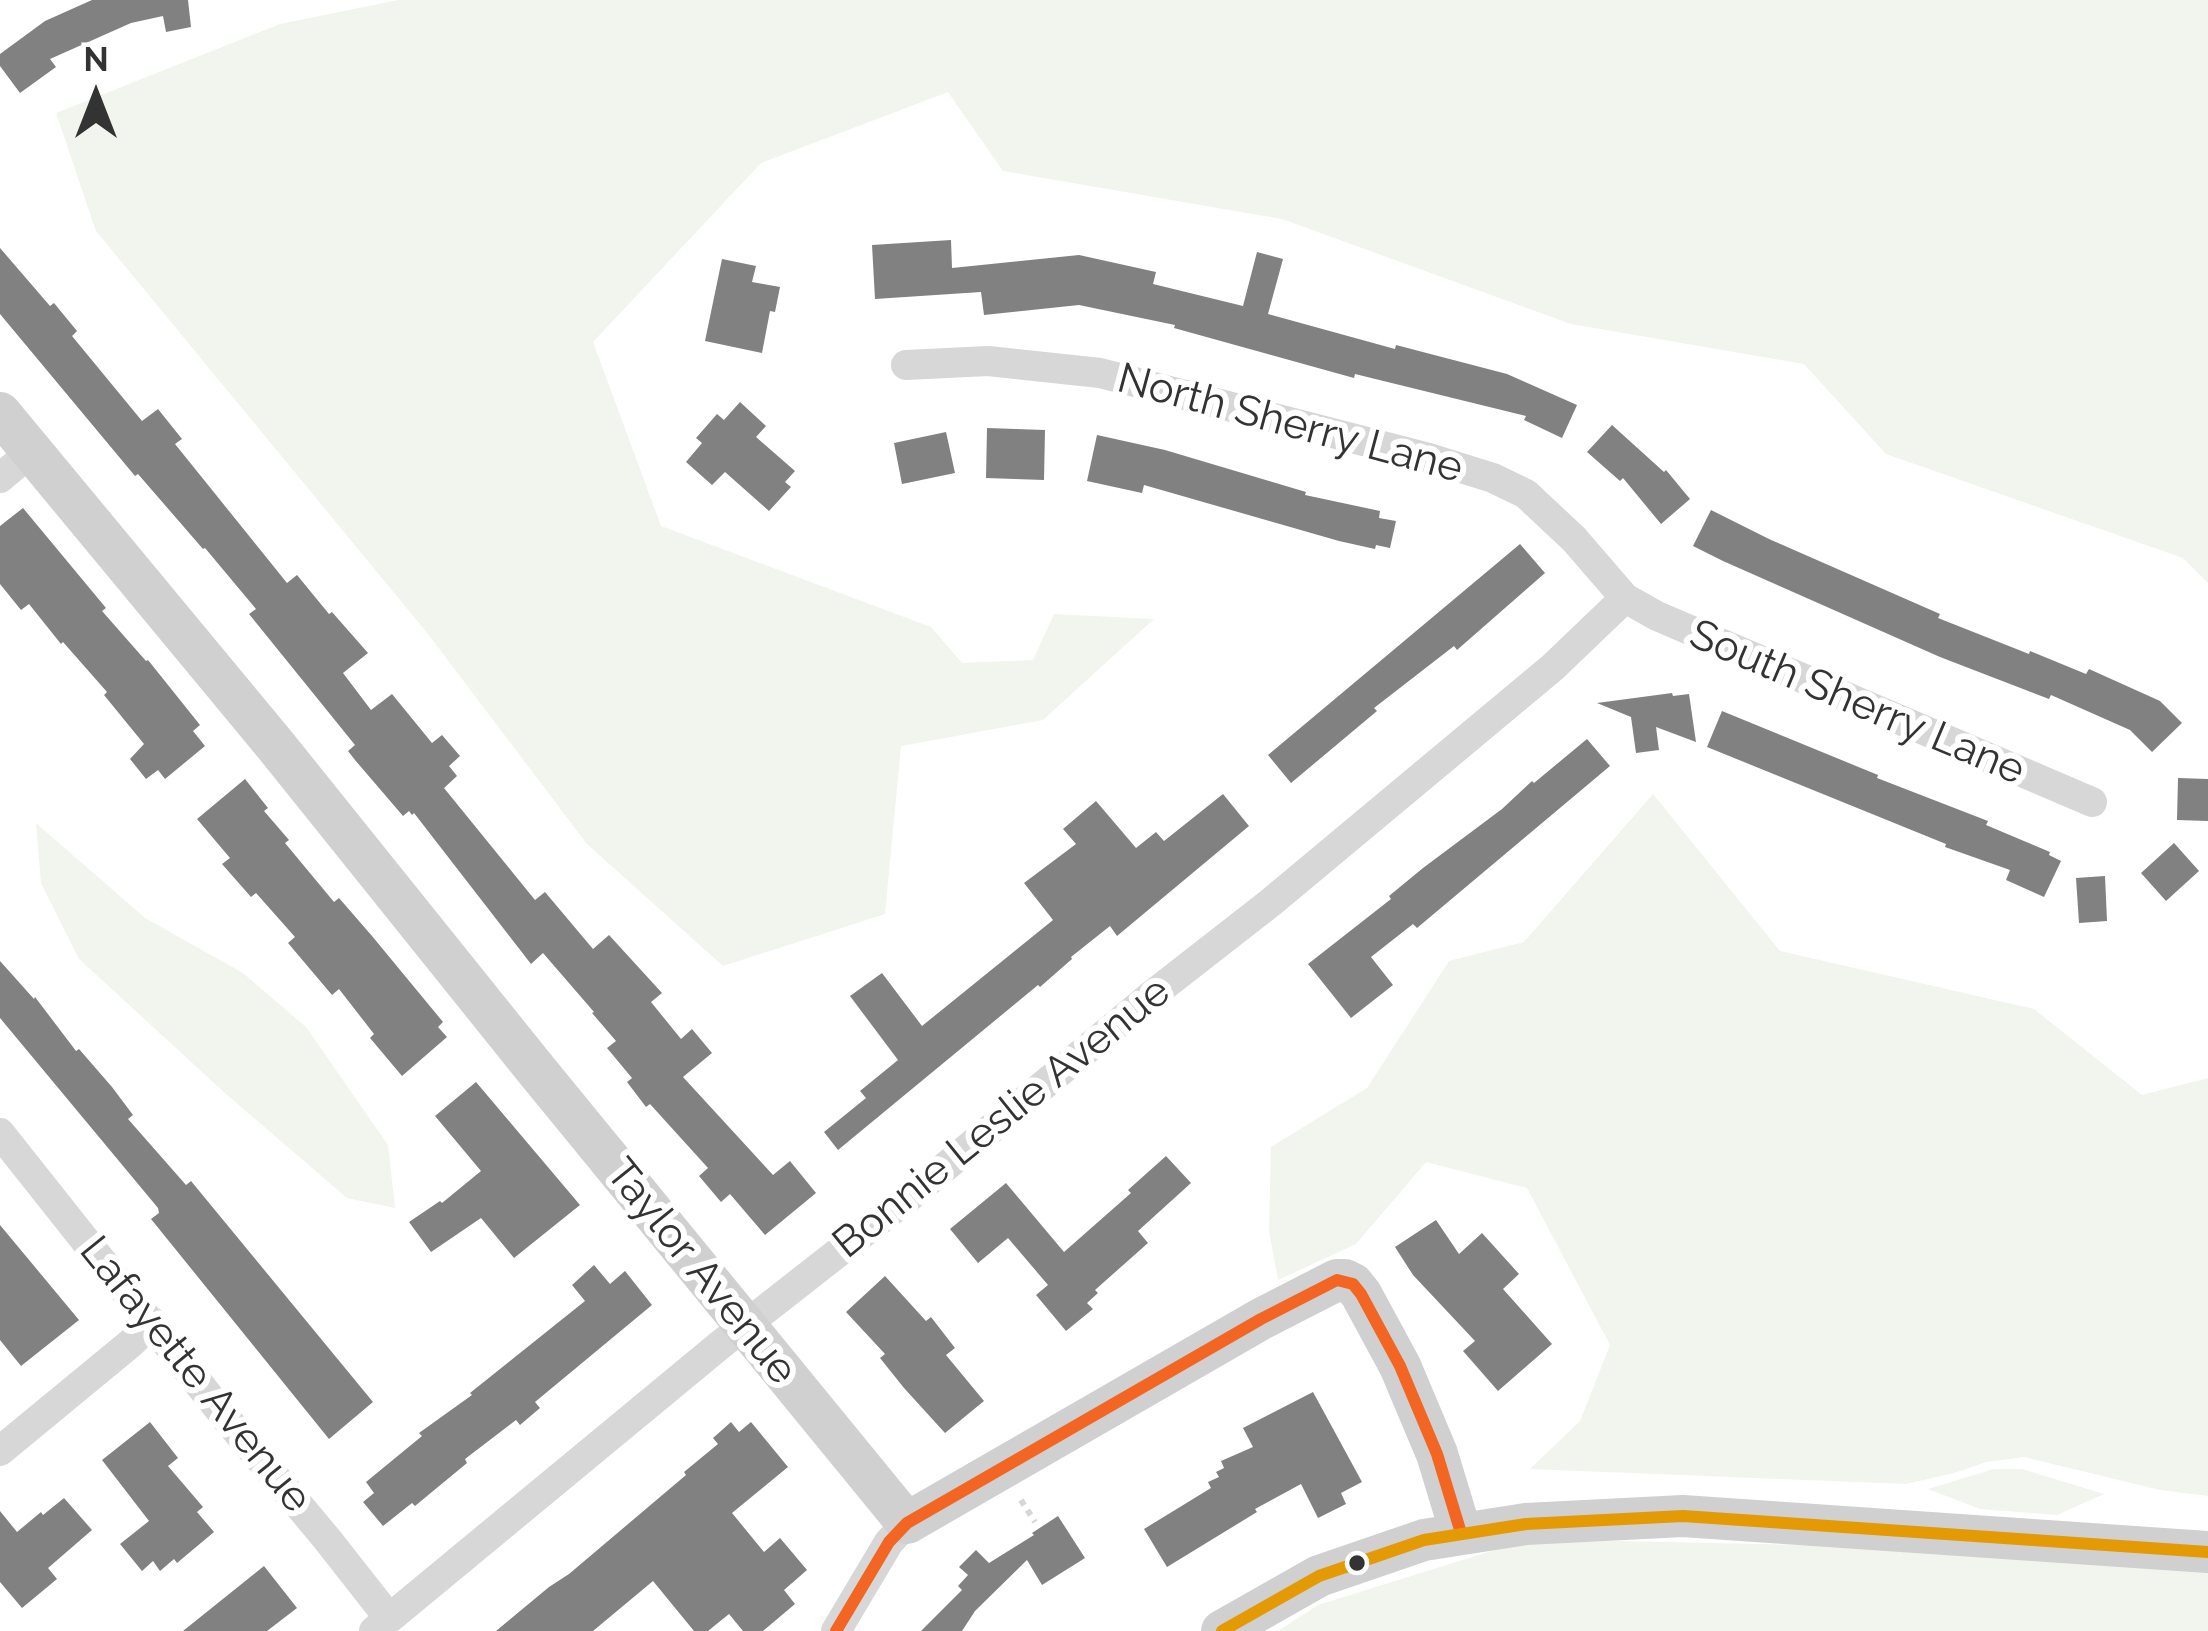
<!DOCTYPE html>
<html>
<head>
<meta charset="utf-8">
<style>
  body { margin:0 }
  #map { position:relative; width:2208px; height:1631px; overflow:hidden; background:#fff; font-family:Raleway,sans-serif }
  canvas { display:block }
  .north { position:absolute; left:36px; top:36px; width:120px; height:120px; -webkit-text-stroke:9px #fff; paint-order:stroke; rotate:0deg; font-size:33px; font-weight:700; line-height:48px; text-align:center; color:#333 }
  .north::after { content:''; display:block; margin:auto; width:42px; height:54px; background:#333; clip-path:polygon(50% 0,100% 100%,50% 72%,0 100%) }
</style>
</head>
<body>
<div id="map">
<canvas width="2208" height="1631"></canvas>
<div class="north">N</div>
</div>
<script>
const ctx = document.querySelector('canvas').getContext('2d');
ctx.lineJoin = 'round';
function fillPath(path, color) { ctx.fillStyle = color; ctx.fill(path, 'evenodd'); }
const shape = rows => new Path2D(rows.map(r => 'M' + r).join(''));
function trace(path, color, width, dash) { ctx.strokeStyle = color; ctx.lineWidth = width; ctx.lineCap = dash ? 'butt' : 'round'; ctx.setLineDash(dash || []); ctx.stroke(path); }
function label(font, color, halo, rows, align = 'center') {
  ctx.font = font + ' Raleway,sans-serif'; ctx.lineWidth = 12; ctx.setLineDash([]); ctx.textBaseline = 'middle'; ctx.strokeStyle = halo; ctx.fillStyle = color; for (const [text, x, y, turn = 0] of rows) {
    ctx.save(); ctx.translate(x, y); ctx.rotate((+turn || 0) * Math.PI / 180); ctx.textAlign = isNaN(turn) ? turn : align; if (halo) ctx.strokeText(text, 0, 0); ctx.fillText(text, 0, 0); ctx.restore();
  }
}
fillPath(shape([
  [398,0,2208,0,2208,583,2183,558,1886,454,1804,364,1571,324,1282,219,1003,171,948,92,761,163,593,342,661,526,931,627,962,663,1033,660,1054,614,1154,619,1043,720,901,746,885,914,723,966,587,844,428,634,96,231,56,113,280,24],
  [1653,794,1780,951,2034,1009,2142,1095,2208,1078,2208,1496,2160,1490,2024,1457,1986,1462,1954,1473,1906,1484,1530,1469,1580,1421,1610,1345,1527,1188,1426,1162,1356,1244,1278,1280,1269,1231,1271,1147,1367,1088,1449,961,1524,942],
  [36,823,145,918,243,973,306,1027,388,1145,395,1208,347,1198,226,1094,79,959,41,883],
  [1994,1469,2022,1469,2104,1494,2057,1515,1980,1509,1928,1489],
  [1616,1541,1951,1548,2208,1568,2208,1631,1278,1631,1318,1605,1514,1544]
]), '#f1f5ed');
fillPath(shape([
  [92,0,188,0,191,27,166,32,163,16,131,23,50,59,56,67,20,93,0,66,0,54,45,21],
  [951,240,952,268,1079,255,1156,272,1153,284,1243,306,1257,252,1283,259,1268,314,1395,349,1396,345,1507,374,1577,405,1562,438,1524,420,1526,416,1355,374,1354,378,1174,328,1175,325,1079,305,984,315,981,292,875,299,872,245],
  [0,248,50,306,54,303,77,331,72,336,142,421,158,409,182,439,175,444,287,583,297,575,329,614,332,612,368,653,343,673,371,710,392,694,432,743,442,735,460,756,449,766,457,776,444,788,535,900,545,892,593,949,609,935,662,993,651,1002,681,1039,692,1029,712,1053,683,1077,773,1175,790,1161,816,1193,765,1235,730,1194,721,1202,699,1176,708,1168,650,1104,646,1107,627,1082,632,1078,607,1048,616,1041,592,1013,594,1012,543,953,531,964,414,813,412,815,409,811,403,816,355,760,348,751,355,745,249,614,256,609,205,548,203,549,138,474,135,476,0,314],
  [722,259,756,266,752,282,780,287,775,312,770,311,762,353,705,341],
  [740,402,766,426,756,437,795,471,785,482,791,487,769,511,725,472,712,485,686,462,702,443,696,438,717,414,724,420],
  [1612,425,1664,472,1666,470,1690,499,1661,524,1623,478,1620,481,1587,452],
  [987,428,1045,430,1044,480,986,478],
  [946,432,955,473,902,484,894,443],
  [1097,435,1165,450,1306,492,1305,495,1380,511,1379,518,1396,521,1390,548,1376,545,1375,549,1339,541,1144,485,1142,493,1087,481],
  [23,508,106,608,102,611,146,661,148,660,200,725,193,731,205,746,165,779,158,770,146,779,130,759,144,744,104,695,107,692,63,642,61,644,29,604,21,610,0,584,0,526],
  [1711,510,1769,539,1940,614,1938,618,2029,654,2030,651,2086,674,2089,669,2160,701,2182,723,2152,752,2130,730,2051,695,2049,699,1940,657,1723,561,1693,546],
  [1520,544,1545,573,1457,650,1454,646,1374,708,1377,711,1291,783,1268,755],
  [1672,693,1673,696,1689,694,1696,742,1656,727,1659,750,1636,753,1631,717,1597,703],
  [1722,711,1878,775,1877,778,1988,821,1986,825,2050,852,2049,855,2061,861,2044,897,2006,880,2010,870,1945,847,1946,844,1707,747],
  [1587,739,1610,766,1417,928,1413,924,1371,957,1393,985,1351,1018,1308,964,1391,899,1389,896,1423,868,1502,809,1532,781,1534,783],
  [2178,778,2208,779,2208,821,2177,820],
  [245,779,268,808,264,811,289,840,285,843,334,902,339,898,372,936,443,1022,438,1027,447,1037,402,1076,370,1038,374,1034,339,989,332,995,288,943,295,937,256,893,251,897,222,864,230,858,197,819],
  [1223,794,1249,826,1117,936,1110,926,1071,957,1072,959,1040,987,1038,985,838,1150,824,1132,866,1098,860,1091,898,1060,850,996,882,973,922,1026,1053,920,1024,883,1076,844,1063,829,1096,801,1136,848,1156,832,1164,841],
  [2174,843,2199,871,2166,901,2141,873],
  [2105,876,2107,921,2079,923,2076,878],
  [0,961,34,999,35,997,76,1051,79,1049,112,1087,133,1115,128,1119,186,1185,191,1181,373,1402,329,1439,151,1219,159,1213,158,1208,0,1018],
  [476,1082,580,1205,514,1258,481,1218,431,1252,409,1222,440,1201,442,1203,481,1171,435,1116],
  [1166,1156,1191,1183,1138,1231,1148,1243,1095,1290,1098,1293,1087,1303,1093,1309,1066,1331,1036,1295,1048,1285,1008,1238,978,1263,950,1229,1006,1183,1064,1252,1131,1193,1128,1190],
  [1436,1220,1459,1254,1482,1233,1519,1274,1503,1289,1552,1344,1498,1391,1463,1351,1475,1341,1413,1275,1395,1247],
  [0,1225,79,1320,21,1366,0,1340],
  [594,1265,610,1284,625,1271,652,1305,535,1402,540,1408,520,1425,516,1420,465,1459,467,1463,415,1506,412,1503,383,1526,363,1502,374,1493,366,1482,422,1436,419,1433,472,1395,470,1393,585,1301,572,1285],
  [885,1276,926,1321,931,1317,955,1348,946,1355,984,1401,945,1433,904,1388,880,1358,885,1354,846,1312],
  [1313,1392,1362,1482,1341,1493,1346,1504,1318,1518,1301,1484,1255,1509,1257,1512,1167,1567,1144,1529,1211,1488,1208,1482,1219,1477,1216,1472,1224,1468,1221,1461,1253,1447,1243,1428],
  [150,1422,178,1458,168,1466,203,1507,197,1512,214,1532,177,1563,174,1559,160,1571,153,1561,142,1571,120,1544,149,1521,102,1460],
  [731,1422,739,1432,751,1422,788,1467,732,1513,764,1552,780,1538,807,1570,784,1590,795,1604,763,1631,743,1631,729,1614,708,1631,694,1631,653,1581,593,1631,496,1631,549,1587,569,1574,686,1475,684,1472,718,1444,713,1438],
  [64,1498,92,1530,48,1568,57,1579,22,1608,0,1582,0,1511,17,1532,41,1512,43,1515],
  [1058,1516,1085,1558,1042,1585,1027,1560,975,1611,962,1631,921,1631,962,1590,958,1586,968,1575,959,1567,976,1550,989,1563,1034,1535,1032,1533],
  [264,1566,297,1608,267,1631,183,1631]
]), '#818181');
trace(shape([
  [1021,1500,1035,1522]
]), '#d6d6d6', 6, [6, 6]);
trace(shape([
  [906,365,988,361,1100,373,1429,458,1493,478,1526,494,1574,539,1625,598,1657,616,2092,802],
  [0,478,31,452],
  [0,1133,230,1423,327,1539,389,1618],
  [0,1451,131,1343,152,1322],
  [374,1631,720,1345,909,1197,1152,995,1270,903,1553,667,1625,598],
  [836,1631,889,1542,907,1523]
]), '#d7d7d7', 30);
trace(shape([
  [0,413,276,746,533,1066,907,1523,1261,1319,1337,1280,1345,1280,1353,1284,1361,1294,1400,1366,1437,1454,1461,1533],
  [1222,1631,1319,1576,1424,1540,1526,1524,1683,1516,2208,1552]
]), '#d0d0d0', 42);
trace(shape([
  [836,1631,889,1542,907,1523,1261,1319,1337,1280,1353,1284,1361,1294,1400,1366,1437,1454,1461,1533]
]), '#f26522', 12);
trace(shape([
  [1222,1631,1319,1576,1424,1540,1526,1524,1683,1516,2208,1552]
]), '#e39a05', 12);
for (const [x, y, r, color] of [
  [1357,1563,10,"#333"]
]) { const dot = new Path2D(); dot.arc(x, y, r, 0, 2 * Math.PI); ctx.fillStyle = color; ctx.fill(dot); trace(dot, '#fff', 4.5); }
label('42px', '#333', '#fff', [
  ["North Sherry Lane",1290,424,15],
  ["South Sherry Lane",1857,703,23],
  ["Bonnie Leslie Avenue",1002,1118,-39],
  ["Taylor Avenue",701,1272,51],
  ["Lafayette Avenue",195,1375,51]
]);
</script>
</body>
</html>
